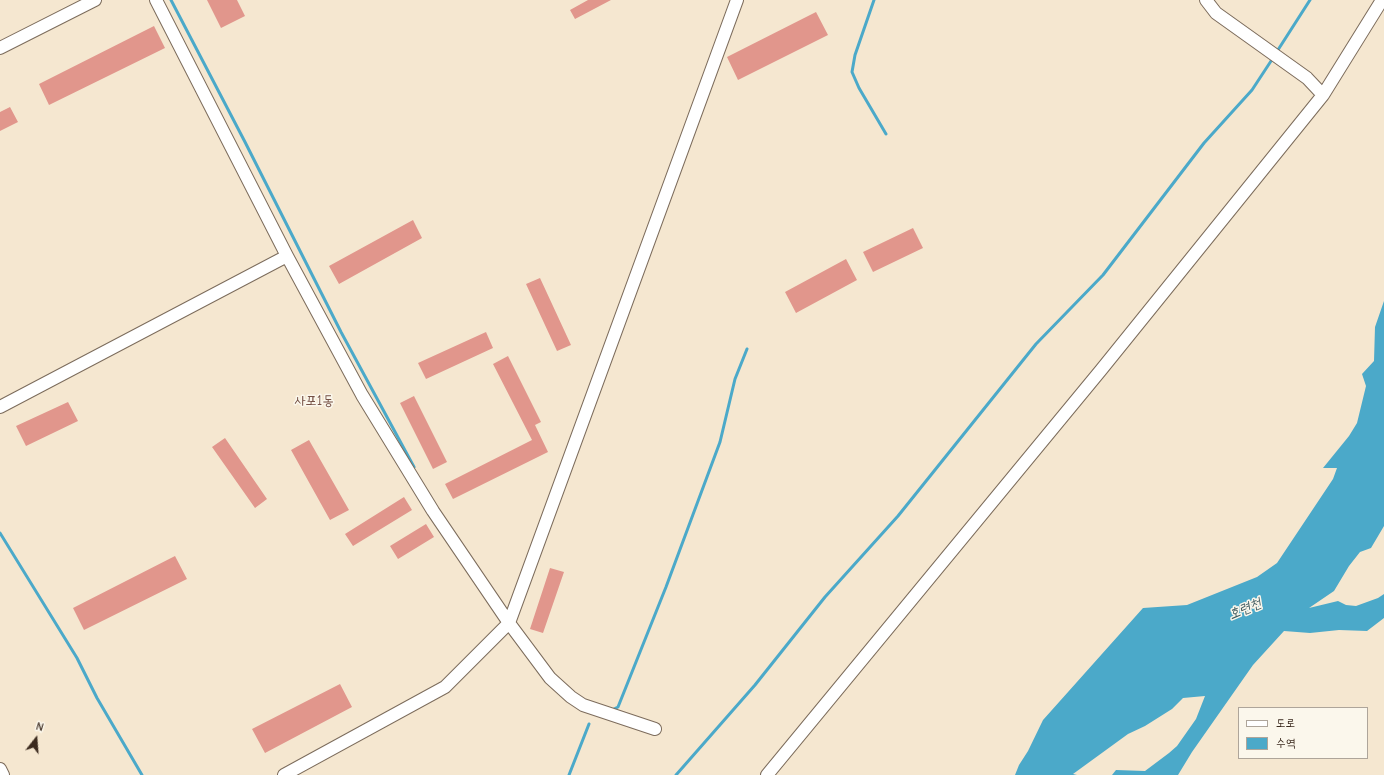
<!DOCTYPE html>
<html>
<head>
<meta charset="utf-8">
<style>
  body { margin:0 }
  #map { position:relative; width:1384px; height:775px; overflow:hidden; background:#f5e7d0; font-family:"Comic Neue","Poor Story",sans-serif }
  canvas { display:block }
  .legend { position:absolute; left:1238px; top:707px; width:130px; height:52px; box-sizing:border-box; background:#fbf7ec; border:1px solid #aea59a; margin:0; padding:5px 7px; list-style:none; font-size:12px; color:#3b2a1e }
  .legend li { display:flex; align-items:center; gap:8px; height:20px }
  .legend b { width:20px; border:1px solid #aea59a }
  .north { position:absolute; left:16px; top:719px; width:40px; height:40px; -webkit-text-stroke:3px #fbf7ec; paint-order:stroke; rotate:17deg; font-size:11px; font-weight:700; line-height:16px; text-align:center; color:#3b2a1e }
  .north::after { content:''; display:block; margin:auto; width:14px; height:18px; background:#3b2a1e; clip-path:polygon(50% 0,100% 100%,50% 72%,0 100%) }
</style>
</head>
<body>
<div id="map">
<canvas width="1384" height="775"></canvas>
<ul class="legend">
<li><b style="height:5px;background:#fff"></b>도로</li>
<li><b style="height:11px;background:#4ba9c9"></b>수역</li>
</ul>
<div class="north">N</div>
</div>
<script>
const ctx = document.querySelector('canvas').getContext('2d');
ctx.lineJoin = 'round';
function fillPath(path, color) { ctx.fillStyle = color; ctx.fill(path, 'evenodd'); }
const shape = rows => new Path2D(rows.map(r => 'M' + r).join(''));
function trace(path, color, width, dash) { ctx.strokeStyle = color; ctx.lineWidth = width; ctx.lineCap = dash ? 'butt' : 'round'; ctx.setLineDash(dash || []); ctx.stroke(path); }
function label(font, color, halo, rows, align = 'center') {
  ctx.font = font + ' "Comic Neue","Poor Story",sans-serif'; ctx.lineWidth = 3; ctx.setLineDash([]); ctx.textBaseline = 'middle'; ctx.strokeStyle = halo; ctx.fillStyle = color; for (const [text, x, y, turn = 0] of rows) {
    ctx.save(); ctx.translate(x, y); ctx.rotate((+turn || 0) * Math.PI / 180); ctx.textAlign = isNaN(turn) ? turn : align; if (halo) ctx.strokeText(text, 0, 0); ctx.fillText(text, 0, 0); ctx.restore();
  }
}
fillPath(shape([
  [1384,301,1384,526,1371,548,1360,552,1349,566,1334,591,1309,608,1338,601,1346,605,1356,606,1378,598,1384,594,1384,618,1367,631,1339,630,1310,633,1284,631,1253,665,1192,752,1178,775,1112,775,1116,770,1145,771,1169,753,1177,746,1196,719,1205,696,1183,698,1172,709,1145,726,1128,734,1073,774,1077,775,1015,775,1019,765,1028,751,1043,720,1143,608,1187,605,1257,577,1277,563,1333,479,1337,468,1323,468,1349,436,1357,423,1366,386,1362,374,1374,361,1375,327]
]), '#4ba9c9');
trace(shape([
  [171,0,245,142,341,332,414,467],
  [874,0,855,55,852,72,859,88,886,134],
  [1276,53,1310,0],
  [0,533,77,658,97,698,142,775],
  [612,710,618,707,666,587,720,442,735,379,747,349],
  [569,775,589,724],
  [676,775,755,685,825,597,898,516,1036,344,1103,275,1204,143,1252,90,1273,58]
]), '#4ba9c9', 3);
fillPath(shape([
  [207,0,237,0,245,16,221,28],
  [588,0,611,0,575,19,570,10],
  [816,12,828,35,738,80,727,57],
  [154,26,165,48,49,105,39,84],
  [10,107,18,122,0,131,0,112],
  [413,220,422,238,339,284,329,266],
  [913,228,923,248,873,272,863,252],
  [846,259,857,280,796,313,785,292],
  [540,278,571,345,557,351,526,284],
  [486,332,493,348,426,379,418,363],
  [508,356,541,422,535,425,548,452,453,499,445,484,532,440,493,364],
  [414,396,447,462,433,469,400,403],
  [68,402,78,421,26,446,16,426],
  [225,438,267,499,255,508,212,447],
  [309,440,349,510,330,520,291,450],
  [404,497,412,510,353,546,345,534],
  [426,524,434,537,398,559,390,546],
  [175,556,187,579,84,630,73,608],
  [550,568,564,572,543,633,530,629],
  [340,684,352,707,265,753,252,729]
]), '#e1968c');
const minor = shape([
  [156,0,287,256,362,395,433,511,509,623,550,678,571,697,583,705,655,729],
  [1206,0,1216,13,1307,78,1323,95],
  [0,48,95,0],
  [0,407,287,256],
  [0,769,3,775],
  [284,775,445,687,509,623,737,0],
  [767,775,1101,370,1323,95,1382,0]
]);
trace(minor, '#7c6c5c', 14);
trace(minor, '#fff', 12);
label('14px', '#755044', '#fbf7ec', [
  ["사포1동",314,401]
]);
label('italic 14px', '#415d62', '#fbf7ec', [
  ["호련천",1245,609,-23]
]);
</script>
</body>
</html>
